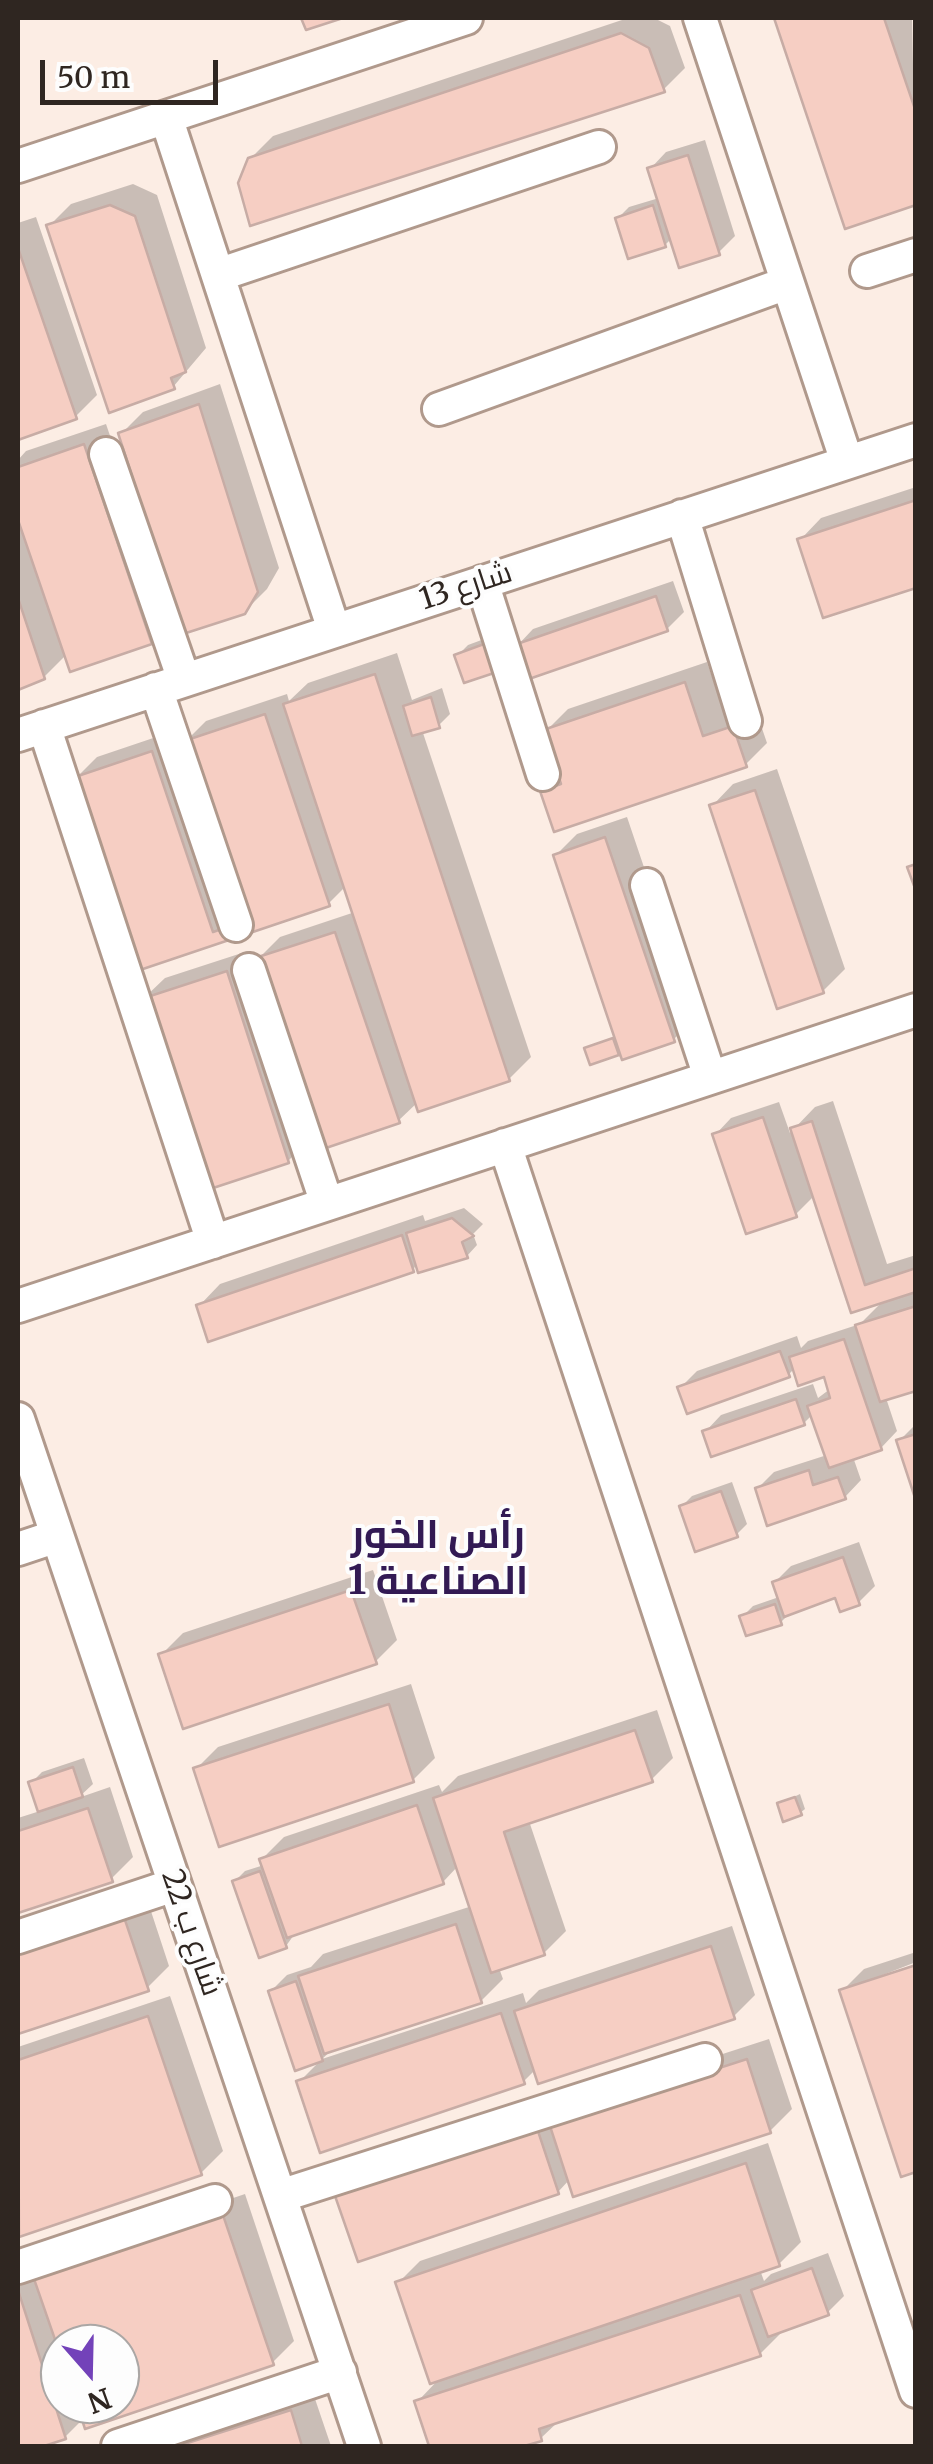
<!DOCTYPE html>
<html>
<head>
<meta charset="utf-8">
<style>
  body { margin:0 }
  #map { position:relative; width:933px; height:2464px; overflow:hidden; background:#fcede4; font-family:Merriweather,serif }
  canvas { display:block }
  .frame { position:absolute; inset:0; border:20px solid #2f2621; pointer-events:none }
  .north { position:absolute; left:40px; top:2324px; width:100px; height:100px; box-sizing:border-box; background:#fdfdfd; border:2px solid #aba7a5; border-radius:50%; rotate:160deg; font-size:28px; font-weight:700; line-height:40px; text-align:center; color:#2f2621 }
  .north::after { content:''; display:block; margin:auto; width:35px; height:45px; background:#7342b9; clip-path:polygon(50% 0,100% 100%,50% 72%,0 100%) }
  .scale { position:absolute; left:40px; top:60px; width:178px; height:45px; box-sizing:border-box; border:5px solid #2f2621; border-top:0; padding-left:12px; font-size:30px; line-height:35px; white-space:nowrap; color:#2f2621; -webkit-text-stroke:8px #fdfdfd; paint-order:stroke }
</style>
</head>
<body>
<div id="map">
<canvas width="933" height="2464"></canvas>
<div class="frame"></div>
<div class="north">N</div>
<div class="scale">50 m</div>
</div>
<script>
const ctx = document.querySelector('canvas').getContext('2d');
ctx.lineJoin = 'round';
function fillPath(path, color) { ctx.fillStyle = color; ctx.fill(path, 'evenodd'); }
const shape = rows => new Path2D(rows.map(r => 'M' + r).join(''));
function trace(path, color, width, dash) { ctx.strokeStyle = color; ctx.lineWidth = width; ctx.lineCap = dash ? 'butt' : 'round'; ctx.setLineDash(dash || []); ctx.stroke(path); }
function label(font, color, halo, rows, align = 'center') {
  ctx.font = font + ' Merriweather,Cairo,serif'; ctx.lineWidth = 8; ctx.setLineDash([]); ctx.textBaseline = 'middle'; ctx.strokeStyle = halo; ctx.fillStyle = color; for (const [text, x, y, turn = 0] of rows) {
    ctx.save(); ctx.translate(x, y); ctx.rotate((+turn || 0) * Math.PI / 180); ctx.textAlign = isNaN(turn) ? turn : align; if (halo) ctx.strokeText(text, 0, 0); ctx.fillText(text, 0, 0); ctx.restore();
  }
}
fillPath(shape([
  [628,18,654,18,670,26,685,68,663,90,250,159,273,136],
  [777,18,912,18,916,203,847,226],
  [705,140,735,236,718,253,672,238,665,245,618,218,629,207,659,198,650,169,666,152],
  [133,184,157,195,206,348,173,387,49,226,71,204],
  [36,217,97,395,75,417,18,437,18,223],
  [220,384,279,568,267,589,244,612,121,434,143,412],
  [106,424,173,620,151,642,66,655,44,677,18,687,18,460,26,451],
  [916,487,916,585,800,540,821,518],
  [673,581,684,612,667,629,517,646,533,629],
  [495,635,492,671,457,656,468,645],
  [397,653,412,700,442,688,450,714,439,725,422,730,531,1057,509,1079,418,1102,398,1121,258,959,280,937,355,912,346,886,328,904,138,968,75,779,97,757,174,731,184,743,206,721,287,694,289,701,308,683],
  [707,662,725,715,754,705,767,743,745,765,543,792,561,774,546,731,568,709],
  [777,769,845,969,823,991,712,806,733,784],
  [627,817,695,1018,673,1040,618,1053,587,1049,617,1036,555,856,577,834],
  [248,951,310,1139,288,1161,143,999,165,978],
  [833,1101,887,1264,916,1255,916,1388,886,1398,897,1431,881,1448,853,1457,861,1480,845,1497,757,1489,774,1472,827,1455,813,1414,804,1423,705,1432,721,1415,813,1384,818,1398,830,1389,825,1374,795,1368,788,1375,680,1388,697,1371,797,1336,801,1348,808,1341,860,1324,885,1299,853,1310,815,1195,795,1215,715,1135,731,1118,779,1102,790,1133,815,1107],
  [464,1208,483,1224,473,1234,477,1245,467,1256,418,1264,412,1270,199,1306,220,1284,423,1215,425,1221],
  [916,1424,916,1492,899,1441],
  [732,1482,747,1524,736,1535,681,1507,692,1496],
  [859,1542,875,1586,858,1603,837,1595,791,1612,781,1622,742,1617,753,1606,779,1597,774,1583,791,1566],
  [373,1570,397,1640,375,1662,161,1655,183,1633],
  [411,1684,435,1758,413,1780,196,1769,218,1747],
  [657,1710,673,1758,651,1780,529,1821,566,1931,544,1953,499,1968,503,1979,481,2001,333,2049,322,2059,523,1993,526,2003,539,1990,732,1926,755,1995,733,2017,536,2069,523,2082,299,2082,321,2060,271,1991,287,1975,311,1967,323,1954,472,1906,458,1866,443,1882,296,1932,286,1946,234,1882,245,1871,264,1865,262,1859,284,1837,439,1785,442,1792,458,1776],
  [84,1758,93,1784,78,1798,110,1787,133,1857,111,1879,18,1910,18,1818,40,1811,31,1783,42,1772],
  [800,1794,805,1809,800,1813,779,1804],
  [146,1896,169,1966,147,1988,18,2032,18,1940],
  [916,1952,916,1962,842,1991,864,1969],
  [170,1996,223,2151,201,2173,20,2234,18,2047],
  [769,2039,792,2109,770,2131,570,2179,558,2192,337,2194,574,2102],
  [768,2143,801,2242,779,2264,760,2270,764,2281,771,2274,828,2253,844,2296,827,2313,782,2332,760,2354,560,2420,541,2438,516,2446,431,2446,417,2402,440,2378,398,2283,420,2261],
  [245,2194,294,2341,272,2363,84,2418,65,2437,36,2446,18,2446,18,2277,59,2257],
  [60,2344,120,2344,120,2404,60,2404],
  [312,2390,331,2446,138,2446]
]), '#0003');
const building = shape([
  [301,18,343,18,306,30,301,18],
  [774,18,884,18,916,112,916,205,845,229,774,18],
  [621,33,649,48,665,92,250,226,238,183,248,158,621,33],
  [688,155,720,255,679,268,647,168,688,155],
  [110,205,135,216,186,372,171,378,175,389,109,413,46,225,110,205],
  [653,205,666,247,628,259,615,218,653,205],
  [18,248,77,419,18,440,18,248],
  [199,404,258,592,245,614,183,634,118,433,199,404],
  [84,444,152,644,70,672,18,520,18,467,84,444],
  [916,500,916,588,823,618,797,539,916,500],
  [656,596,668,631,526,680,514,645,656,596],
  [18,598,45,679,18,690,18,598],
  [484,644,494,673,464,683,454,655,484,644],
  [375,674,510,1081,418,1112,283,704,375,674],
  [685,682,703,736,733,726,747,767,554,832,540,791,561,784,543,730,685,682],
  [431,697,440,728,412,736,403,706,431,697],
  [265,714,330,906,137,971,72,778,152,751,213,932,242,922,181,742,265,714],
  [755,790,824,993,777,1009,709,805,755,790],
  [605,837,675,1042,622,1060,553,855,605,837],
  [916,864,916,891,907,867,916,864],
  [335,932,400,1123,320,1150,255,958,335,932],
  [227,971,289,1163,204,1191,141,999,227,971],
  [613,1038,619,1055,590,1065,584,1048,613,1038],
  [763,1117,797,1217,746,1234,712,1134,763,1117],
  [812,1121,865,1285,916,1268,916,1292,851,1313,790,1128,812,1121],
  [452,1218,474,1236,462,1242,468,1258,418,1273,406,1233,452,1218],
  [402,1235,414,1272,208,1342,196,1305,402,1235],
  [916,1306,916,1391,880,1402,855,1325,916,1306],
  [844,1339,882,1450,829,1468,807,1406,830,1398,824,1377,798,1386,789,1357,844,1339],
  [780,1351,790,1377,687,1414,677,1387,780,1351],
  [796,1399,805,1425,711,1457,702,1431,796,1399],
  [916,1434,916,1501,896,1440,916,1434],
  [809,1470,813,1485,838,1477,846,1499,767,1526,755,1488,809,1470],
  [721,1491,738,1537,695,1552,679,1506,721,1491],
  [843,1557,860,1605,840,1612,835,1598,784,1617,772,1582,843,1557],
  [351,1590,377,1664,183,1729,158,1654,351,1590],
  [775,1604,782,1625,746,1636,739,1616,775,1604],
  [389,1704,414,1782,219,1847,193,1768,389,1704],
  [635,1730,653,1782,504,1832,545,1955,491,1973,433,1798,635,1730],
  [73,1767,83,1797,38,1812,28,1782,73,1767],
  [795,1797,802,1815,783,1822,777,1803,795,1797],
  [417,1805,444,1884,287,1938,259,1859,417,1805],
  [88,1808,113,1882,18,1913,18,1831,88,1808],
  [260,1871,287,1948,259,1958,232,1881,260,1871],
  [124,1917,149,1991,18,2034,18,1952,124,1917],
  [456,1924,482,2003,324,2054,298,1976,456,1924],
  [711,1946,735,2019,538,2084,514,2011,711,1946],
  [916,1965,916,2172,901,2177,839,1990,916,1965],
  [296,1981,323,2061,295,2071,268,1991,296,1981],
  [501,2013,525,2084,320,2153,296,2081,501,2013],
  [148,2016,202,2175,19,2237,18,2060,148,2016],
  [747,2059,771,2133,573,2197,549,2123,747,2059],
  [536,2125,559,2194,358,2262,334,2193,536,2125],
  [746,2163,780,2266,430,2384,395,2282,746,2163],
  [223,2215,274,2365,85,2429,77,2404,120,2404,120,2344,60,2344,60,2354,34,2279,223,2215],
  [812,2268,829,2315,768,2337,751,2290,812,2268],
  [18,2290,66,2439,44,2446,18,2446,18,2290],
  [740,2295,761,2356,539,2429,542,2441,524,2446,429,2446,414,2401,740,2295],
  [291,2410,302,2446,178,2446,291,2410]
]);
fillPath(building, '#f6cec3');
trace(building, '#c7aca5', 2.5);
const minor = shape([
  [700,18,847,462],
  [166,117,334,630],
  [18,166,466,18],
  [867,271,916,255],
  [218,275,599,147],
  [439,409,787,283],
  [106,454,184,680],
  [682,516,745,721],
  [482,582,543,774],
  [156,689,236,925],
  [44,726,213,1242],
  [18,735,916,440],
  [647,885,710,1077],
  [249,970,327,1204],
  [505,1145,916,2391],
  [18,1306,916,1010],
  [18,1419,364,2446],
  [18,1549,57,1536],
  [18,1937,174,1885],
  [280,2196,705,2060],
  [18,2267,215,2201],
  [118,2446,340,2372]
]);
trace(minor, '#b0998c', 38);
trace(minor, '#fff', 32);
label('30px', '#2f2621', '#fdfdfd', [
  ["شارع 13",466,587,-18],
  ["شارع ب 22",191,1933,71]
]);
label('bold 40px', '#321a54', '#fdfdfd', [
  ["رأس الخور",438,1537],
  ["الصناعية 1",438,1583]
]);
</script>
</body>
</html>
